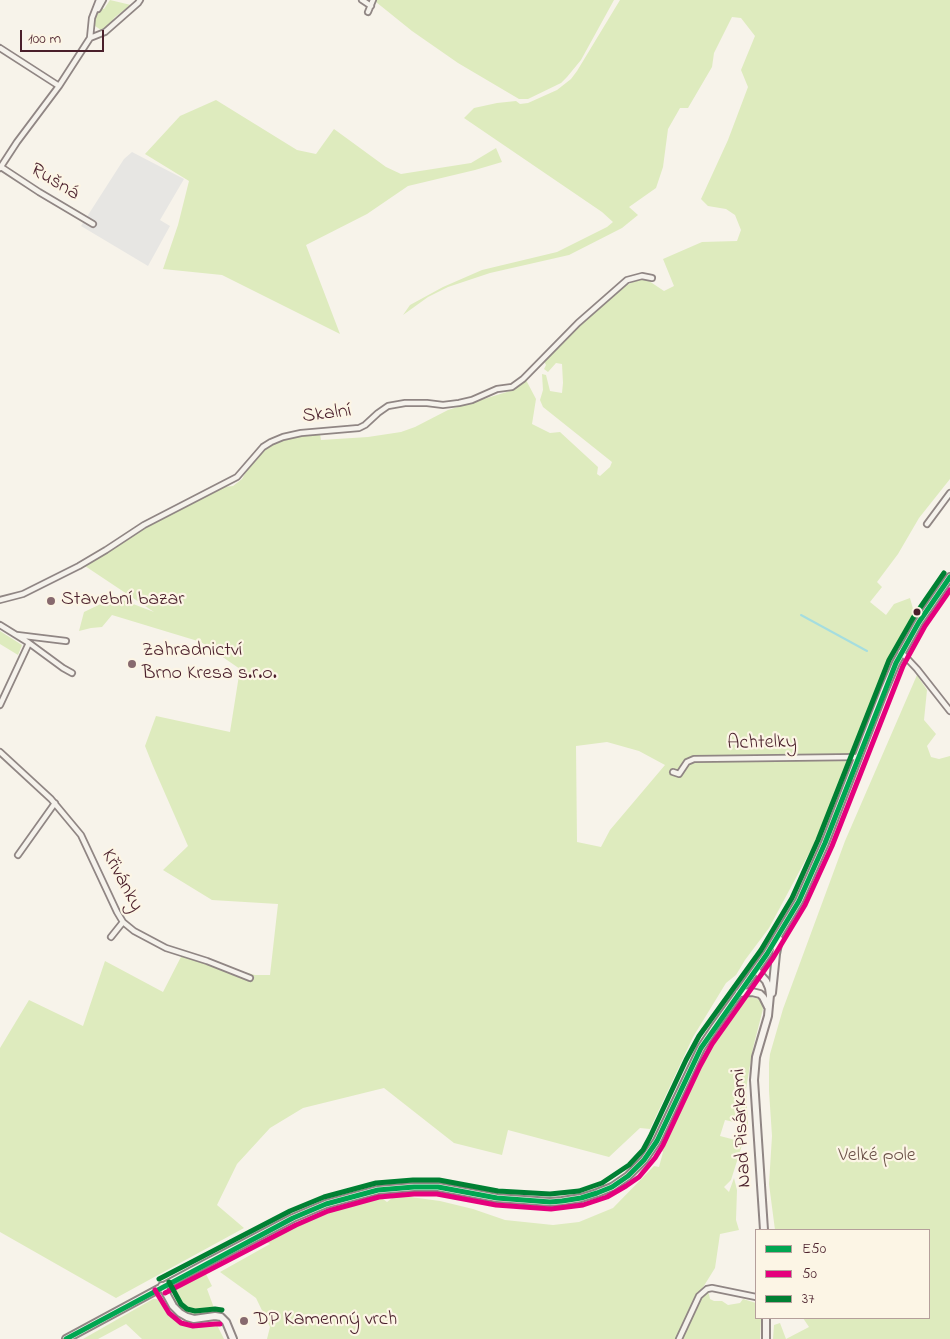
<!DOCTYPE html>
<html>
<head>
<meta charset="utf-8">
<style>
  body { margin:0 }
  #map { position:relative; width:950px; height:1339px; overflow:hidden; background:#f7f3ea; font-family:"Indie Flower",sans-serif }
  canvas { display:block }
  .legend { position:absolute; left:755px; top:1229px; width:175px; height:90px; box-sizing:border-box; background:#fcf5e5; border:1px solid #b59f9b; margin:0; padding:6px 9px; list-style:none; font-size:15px; color:#4a1f2b }
  .legend li { display:flex; align-items:center; gap:10px; height:25px }
  .legend b { width:25px; border:1px solid #b59f9b }
  .scale { position:absolute; left:20px; top:30px; width:84px; height:22px; box-sizing:border-box; border:2px solid #4a1f2b; border-top:0; padding-left:6px; font-size:15px; line-height:18px; white-space:nowrap; color:#4a1f2b; -webkit-text-stroke:4px #fcf5e5; paint-order:stroke }
</style>
</head>
<body>
<div id="map">
<canvas width="950" height="1339"></canvas>
<ul class="legend">
<li><b style="height:6px;background:#00a651"></b>E50</li>
<li><b style="height:6px;background:#e5007d"></b>50</li>
<li><b style="height:6px;background:#008033"></b>37</li>
</ul>
<div class="scale">100 m</div>
</div>
<script>
const ctx = document.querySelector('canvas').getContext('2d');
ctx.lineJoin = 'round';
function fillPath(path, color) { ctx.fillStyle = color; ctx.fill(path, 'evenodd'); }
const shape = rows => new Path2D(rows.map(r => 'M' + r).join(''));
function trace(path, color, width, dash) { ctx.strokeStyle = color; ctx.lineWidth = width; ctx.lineCap = dash ? 'butt' : 'round'; ctx.setLineDash(dash || []); ctx.stroke(path); }
function label(font, color, halo, rows, align = 'center') {
  ctx.font = font + ' "Indie Flower",sans-serif'; ctx.lineWidth = 4.5; ctx.setLineDash([]); ctx.textBaseline = 'middle'; ctx.strokeStyle = halo; ctx.fillStyle = color; for (const [text, x, y, turn = 0] of rows) {
    ctx.save(); ctx.translate(x, y); ctx.rotate((+turn || 0) * Math.PI / 180); ctx.textAlign = isNaN(turn) ? turn : align; if (halo) ctx.strokeText(text, 0, 0); ctx.fillText(text, 0, 0); ctx.restore();
  }
}
fillPath(shape([
  [132,152,184,179,160,220,170,226,148,266,81,226,124,159]
]), '#e7e6e3');
fillPath(shape([
  [110,0,131,5,115,17,110,24,104,29,101,30,95,26,94,19,102,8,104,9],
  [376,0,614,0,581,60,567,77,561,83,528,99,519,99,458,63,412,31,376,2],
  [620,0,950,0,950,479,919,518,898,554,877,582,882,587,870,602,886,615,894,604,910,598,915,616,905,631,892,656,837,788,821,831,769,928,745,960,736,975,726,983,693,1037,650,1129,640,1128,609,1157,508,1130,502,1155,454,1143,384,1088,303,1108,270,1128,237,1164,217,1205,244,1228,116,1298,0,1232,0,1048,29,1000,83,1026,105,961,163,992,184,951,230,968,255,975,270,975,278,904,212,900,163,870,188,846,153,766,145,746,156,716,230,732,240,669,201,642,112,615,102,627,91,628,79,631,84,612,115,597,154,612,85,566,143,528,223,487,233,486,242,479,248,468,267,447,278,440,301,435,320,434,321,440,368,437,401,432,415,427,448,410,510,391,526,380,536,399,532,424,550,433,560,432,598,467,597,474,600,476,610,467,612,462,543,407,540,400,543,390,542,374,546,375,550,391,562,393,563,383,562,364,556,363,548,372,544,369,546,365,544,361,554,349,625,286,643,277,664,291,674,286,663,259,702,242,737,241,741,230,735,215,726,209,708,206,701,199,728,140,748,87,741,70,755,36,741,18,732,17,714,53,712,67,688,108,680,108,668,129,663,167,656,188,629,207,638,215,622,228,569,255,490,273,448,287,428,297,403,315,410,305,443,287,482,270,557,252,607,227,613,222,602,212,464,118,474,108,497,103,516,101,520,104,528,103,557,90,571,79,577,71],
  [607,742,639,751,665,765,610,830,601,847,577,842,576,746],
  [216,100,297,150,316,154,334,129,386,167,401,174,471,163,496,148,502,162,475,170,408,186,367,214,306,245,340,334,222,275,163,269,178,225,189,181,145,154,180,116],
  [0,631,22,645,18,655,0,644],
  [917,675,927,690,924,720,936,734,927,746,931,757,939,759,950,756,950,1339,773,1339,774,1325,780,1323,786,1339,809,1327,803,1318,929,1318,929,1230,775,1230,769,1184,772,1136,769,1091,769,1063,770,1054,783,1009,845,841],
  [750,997,756,998,761,1001,763,1009,753,1048,746,1089,748,1125,725,1120,720,1136,743,1142,731,1180,724,1187,729,1192,734,1178,737,1190,736,1220,739,1230,720,1234,715,1268,702,1289,678,1339,267,1339,270,1327,256,1298,220,1272,270,1244,266,1242,287,1229,328,1210,371,1197,387,1195,383,1199,387,1202,396,1195,440,1201,473,1209,505,1220,553,1225,579,1222,613,1208,654,1166,659,1167,663,1152,660,1149,706,1052,737,1005,744,998],
  [204,1270,212,1286,207,1289,214,1308,212,1311,202,1315,189,1314,184,1311,177,1304,173,1295,174,1289,176,1285],
  [708,1290,710,1299,714,1301,722,1301,728,1305,740,1303,743,1299,756,1303,756,1318,761,1318,760,1339,681,1339,701,1297],
  [153,1299,157,1299,162,1302,174,1317,185,1324,197,1326,212,1324,217,1325,224,1339,142,1339,126,1324,98,1339,83,1339]
]), '#deebbe');
trace(shape([
  [801,615,867,651]
]), '#a5dddf', 2);
const street = shape([
  [362,0,371,6],
  [98,9,103,0],
  [368,12,373,0],
  [90,38,105,32,138,3,140,0],
  [0,48,59,86],
  [1,167,39,192,93,224],
  [0,168,17,142,59,86,90,38,92,18,99,0],
  [927,524,950,493],
  [0,600,23,594,79,566,106,550,144,525,237,477,263,447,271,442,283,437,301,433,359,428,365,425,378,413,388,406,405,403,427,403,443,405,459,403,472,400,497,389,512,387,523,379,578,323,627,280,642,276,652,278],
  [0,625,29,643,63,668,72,673],
  [17,635,66,641],
  [901,652,917,669,950,711],
  [0,705,29,643],
  [0,752,51,799,81,835,117,912,123,922,134,931,166,948,207,961,250,978],
  [673,772,679,774,687,762,694,759,859,757],
  [18,855,55,803],
  [111,937,123,922],
  [679,1339,699,1296,707,1289,712,1288,756,1297]
]);
const secondary = shape([
  [756,970,766,981,769,988,770,995,768,1016,756,1057,754,1080,764,1230],
  [739,993,752,992,760,994,763,997,768,1007],
  [772,993,776,954,779,939],
  [162,1286,173,1306,180,1313,187,1317,194,1319,215,1316,221,1317,226,1322,233,1339],
  [66,1339,203,1265,293,1218,326,1204,378,1190,414,1187,438,1187,497,1198,524,1200,550,1202,562,1201,581,1198,597,1193,612,1187,628,1176,644,1160,657,1141,701,1048,715,1027,767,954,799,901,825,843,884,691,896,663,919,622,950,577],
  [766,1339,766,1318]
]);
trace(street, '#908684', 8);
trace(secondary, '#908684', 10);
trace(street, '#f5f2ec', 4.5);
trace(secondary, '#f5f2ec', 6);
trace(shape([
  [66,1339,293,1218,326,1204,378,1190,414,1187,438,1187,497,1198,550,1202,562,1201,581,1198,597,1193,612,1187,628,1176,644,1160,657,1141,701,1048,767,954,799,901,825,843,896,663,919,622,950,577]
]), '#00a651', 5);
trace(shape([
  [155,1290,169,1313,181,1323,193,1326,215,1324,220,1324],
  [165,1293,296,1225,328,1211,379,1197,414,1194,437,1194,496,1205,551,1209,583,1205,607,1197,626,1186,639,1177,655,1158,663,1145,700,1066,712,1044,773,958,805,905,832,846,903,666,925,626,950,590]
]), '#e5007d', 5);
trace(shape([
  [159,1279,290,1211,324,1197,376,1183,413,1180,439,1180,498,1191,550,1194,579,1191,602,1183,629,1165,643,1150,650,1137,686,1060,699,1036,761,950,792,898,818,840,889,660,913,618,944,573],
  [169,1282,181,1304,187,1309,195,1311,215,1309,222,1310]
]), '#008033', 5);
for (const [x, y, r, color] of [
  [51,601,5,"#87696e"],
  [917,612,4.5,"#4a1f2b"],
  [132,664,5,"#87696e"],
  [244,1321,5,"#87696e"]
]) { const dot = new Path2D(); dot.arc(x, y, r, 0, 2 * Math.PI); ctx.fillStyle = color; ctx.fill(dot); trace(dot, '#fcf5e5', 2); }
label('20px', '#4a1f2b', '#fcf5e5', [
  ["Rušná",54,183,31],
  ["Skalní",327,415,-7],
  ["Achtelky",762,744,-1],
  ["Křivánky",121,881,62],
  ["Nad Pisárkami",743,1128,-93]
]);
label('20px', '#4a1f2b', '#fcf5e5', [
  ["Stavební bazar",61,601],
  ["Zahradnictví",142,652],
  ["Brno Kresa s.r.o.",142,675],
  ["DP Kamenný vrch",254,1321]
], 'left');
label('20px', '#6a5047', '#fcf5e5', [
  ["Velké pole",877,1157]
]);
</script>
</body>
</html>
